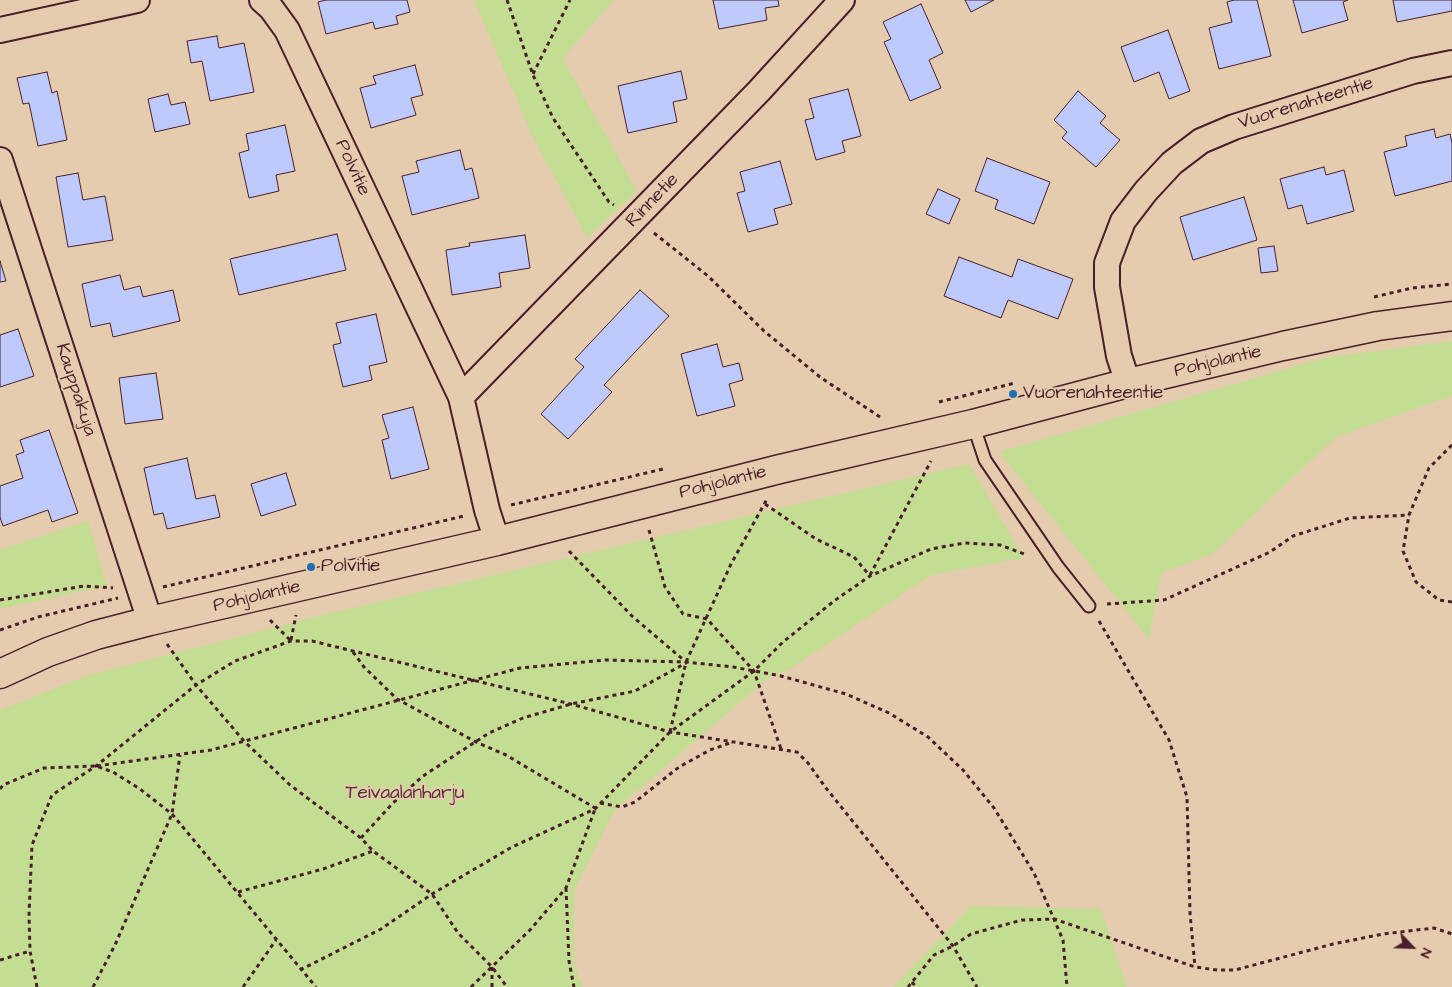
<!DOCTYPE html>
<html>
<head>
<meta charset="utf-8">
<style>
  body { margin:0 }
  #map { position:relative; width:1452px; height:987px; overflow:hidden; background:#e6ccae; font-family:"Architects Daughter",sans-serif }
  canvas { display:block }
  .north { position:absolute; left:1387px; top:922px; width:50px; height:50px; -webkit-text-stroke:4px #e6ccae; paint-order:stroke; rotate:114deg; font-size:14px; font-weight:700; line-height:20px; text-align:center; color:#4a1f2b }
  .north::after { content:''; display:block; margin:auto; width:18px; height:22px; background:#4a1f2b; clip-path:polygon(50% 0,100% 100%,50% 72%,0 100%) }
</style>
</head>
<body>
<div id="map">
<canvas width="1452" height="987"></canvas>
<div class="north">N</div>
</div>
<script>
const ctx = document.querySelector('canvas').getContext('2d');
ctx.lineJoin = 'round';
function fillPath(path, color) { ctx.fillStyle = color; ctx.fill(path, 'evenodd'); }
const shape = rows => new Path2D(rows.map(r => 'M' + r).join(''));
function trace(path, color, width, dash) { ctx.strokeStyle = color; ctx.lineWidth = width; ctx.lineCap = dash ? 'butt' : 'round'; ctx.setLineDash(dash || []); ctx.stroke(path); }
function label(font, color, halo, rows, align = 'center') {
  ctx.font = font + ' "Architects Daughter",sans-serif'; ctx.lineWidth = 4; ctx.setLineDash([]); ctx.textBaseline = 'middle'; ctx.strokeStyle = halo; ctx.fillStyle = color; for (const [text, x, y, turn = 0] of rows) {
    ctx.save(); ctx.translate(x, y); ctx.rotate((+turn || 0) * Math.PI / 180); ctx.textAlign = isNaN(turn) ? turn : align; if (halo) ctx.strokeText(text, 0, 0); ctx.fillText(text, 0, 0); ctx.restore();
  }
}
fillPath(shape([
  [474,0,613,0,563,59,637,191,587,238,532,135],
  [1452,341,1452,396,1336,437,1212,554,1161,573,1149,639,999,452,1324,358],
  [969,464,1024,558,931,575,790,669,769,677,614,811,574,890,574,966,583,987,0,987,0,711,3,709,86,676,323,615],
  [88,521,107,586,0,609,0,548,3,549],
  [971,906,1101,909,1127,987,893,987]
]), '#c3dd93');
const building = shape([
  [326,0,407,0,410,12,396,16,398,24,375,29,373,22,326,34,318,2,326,0],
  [713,0,778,0,779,6,765,8,767,20,719,29,713,0],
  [965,0,994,0,971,12,965,0],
  [1234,0,1257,0,1271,56,1219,69,1209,28,1232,22,1227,2,1234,0],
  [1293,0,1348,0,1343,2,1348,20,1302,33,1293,0],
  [1393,0,1452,0,1452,11,1397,22,1393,0],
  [921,4,943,53,929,60,941,88,910,101,884,42,891,39,883,22,921,4],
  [1168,30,1190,91,1169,99,1159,72,1134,82,1121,47,1168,30],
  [217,36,219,48,244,43,254,92,210,101,202,61,191,63,187,41,217,36],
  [415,65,423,95,411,98,416,115,371,128,360,88,376,84,373,76,415,65],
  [681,71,687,99,673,102,677,122,628,133,618,86,681,71],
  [47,72,52,93,57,91,67,140,38,146,29,103,23,104,17,78,47,72],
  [848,89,861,136,842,141,845,152,816,160,805,120,814,118,809,99,848,89],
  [1078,91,1106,116,1100,123,1120,140,1096,167,1062,138,1067,132,1054,120,1078,91],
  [168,94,171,105,185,102,190,124,155,132,148,99,168,94],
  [285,125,295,171,276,175,279,191,249,198,239,153,249,150,246,134,285,125],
  [1434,129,1436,138,1450,134,1452,143,1452,181,1395,196,1384,152,1407,146,1405,136,1434,129],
  [460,150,465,170,472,168,479,198,412,215,402,176,419,172,416,161,460,150],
  [987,158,1050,182,1034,224,995,209,998,200,975,191,987,158],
  [780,161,792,204,774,209,778,224,748,232,737,193,745,191,740,172,780,161],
  [1324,167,1326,175,1344,170,1354,211,1307,224,1302,205,1288,209,1280,179,1324,167],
  [78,173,83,200,105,196,113,240,68,247,56,177,78,173],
  [938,189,960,199,949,224,926,214,938,189],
  [1244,197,1257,240,1193,260,1180,217,1244,197],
  [337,234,346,270,239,295,230,259,337,234],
  [525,235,530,268,499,273,501,287,452,295,446,250,470,246,469,243,525,235],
  [1274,246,1278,271,1261,273,1258,248,1274,246],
  [959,257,1012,277,1018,259,1073,279,1058,319,1008,300,1001,318,944,296,959,257],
  [0,261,6,281,0,282,0,261],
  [120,275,124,290,140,286,143,297,173,290,180,321,113,337,110,323,91,327,82,284,120,275],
  [640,290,669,316,604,385,612,392,568,439,541,414,584,367,575,359,640,290],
  [376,314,387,362,369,366,372,380,343,387,333,345,341,343,336,323,376,314],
  [18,329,34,376,0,387,0,335,18,329],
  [717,344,723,367,739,363,743,380,729,384,735,406,697,416,681,354,717,344],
  [156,373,163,419,125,424,119,378,156,373],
  [413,407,429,469,391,479,382,440,389,438,382,415,413,407],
  [49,430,78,513,52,522,48,510,3,526,0,517,0,486,23,478,16,455,24,452,20,440,49,430],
  [187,458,196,499,215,495,220,517,167,529,163,513,154,515,144,468,187,458],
  [286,473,296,505,261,516,251,484,286,473]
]);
fillPath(building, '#becafb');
trace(building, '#4a1f2b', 1);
const lane = shape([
  [973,424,985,460,1058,567,1089,606]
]);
const street = shape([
  [262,0,271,8,287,30,461,397,487,510,497,541],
  [0,30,137,0],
  [0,160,150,621],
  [1128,383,1119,356,1107,287,1107,263,1123,221,1146,191,1172,163,1201,141,1234,127,1413,71,1452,63],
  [461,397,759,91,842,0]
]);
const secondary = shape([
  [0,674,48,652,96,635,150,621,497,541,780,469,973,424,1128,383,1283,346,1378,326,1452,316]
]);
trace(lane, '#4a1f2b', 15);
trace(street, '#4a1f2b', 28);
trace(secondary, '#4a1f2b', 31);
trace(shape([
  [507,0,533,75,553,118,609,202,614,205],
  [533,74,570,0],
  [654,233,708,276,764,331,820,377,880,417],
  [1374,297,1412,288,1452,284],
  [939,402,1015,383],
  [1452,445,1429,468,1409,515,1403,551,1416,582,1439,600,1452,602],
  [765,504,816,539,854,557,870,576],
  [511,505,663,469],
  [649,530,665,587,683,614,707,619,754,671,781,749],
  [569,551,633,617,686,662],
  [870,575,931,461],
  [163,587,464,516],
  [0,600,84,586,113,588],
  [1107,604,1164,600,1270,552,1293,536,1350,518,1409,515],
  [270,620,291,641],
  [1099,621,1169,740,1187,797,1190,913,1195,967],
  [0,630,38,617,118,598],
  [291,640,296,615],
  [167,644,196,685,244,741,290,785,361,838,373,851,432,894,458,933,492,967,507,987],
  [353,652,364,667,397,699,476,742,506,755,595,808],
  [670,732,686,662,731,564,767,499],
  [97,766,211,750,520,668,605,660,686,662,733,667,781,676,846,694,889,713,928,737,963,770,994,808,1034,873,1063,940,1067,987],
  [0,789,3,785,44,768,96,766,113,772,140,789,172,814,316,987],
  [600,803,622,807,635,802,679,767,710,750,733,742],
  [361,838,392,804,423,776,489,733,523,718,571,704,635,691,686,663],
  [566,888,569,961,574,987],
  [238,892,323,869,373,851],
  [0,960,30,951],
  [492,967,492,987],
  [300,970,381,929,432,894,512,847,595,809,670,732,754,671,783,642,834,601,870,576,931,549,964,543,1000,545,1027,555],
  [912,982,916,987],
  [37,987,30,951,29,915,32,845,52,795,96,766,196,685,235,661,291,641,312,641,571,704,670,732,797,752,808,763,826,788,953,946,977,987],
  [93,987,115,945,172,814,180,755],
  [243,987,276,940],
  [471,987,530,930,566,888,595,809],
  [908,987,934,955,953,946,971,934,1022,920,1054,919,1195,967,1217,970,1235,970,1333,944,1383,934,1434,928,1452,934]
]), '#4a1f2b', 3, [4, 4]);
trace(lane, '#e6ccae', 11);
trace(street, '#e6ccae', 24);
trace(secondary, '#e6ccae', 28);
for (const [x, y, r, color] of [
  [1013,394,5,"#1f6fb2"],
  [311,567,5,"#1f6fb2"]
]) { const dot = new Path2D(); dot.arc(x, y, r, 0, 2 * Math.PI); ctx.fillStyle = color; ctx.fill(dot); trace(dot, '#e6ccae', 2); }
label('19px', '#4a1f2b', '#e6ccae', [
  ["Vuorenahteentie",1306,104,-17],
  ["Polvitie",352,168,65],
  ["Rinnetie",653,201,-46],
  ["Pohjolantie",1218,362,-13],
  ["Kauppakuja",75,390,72],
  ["Pohjolantie",723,483,-14],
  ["Pohjolantie",257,597,-13]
]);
label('19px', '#4a1f2b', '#e6ccae', [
  ["Vuorenahteentie",1023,394],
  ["Polvitie",321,567]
], 'left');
label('19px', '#563235', '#e6ccae', [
  ["Teivaalanharju",405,794]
]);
</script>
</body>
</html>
